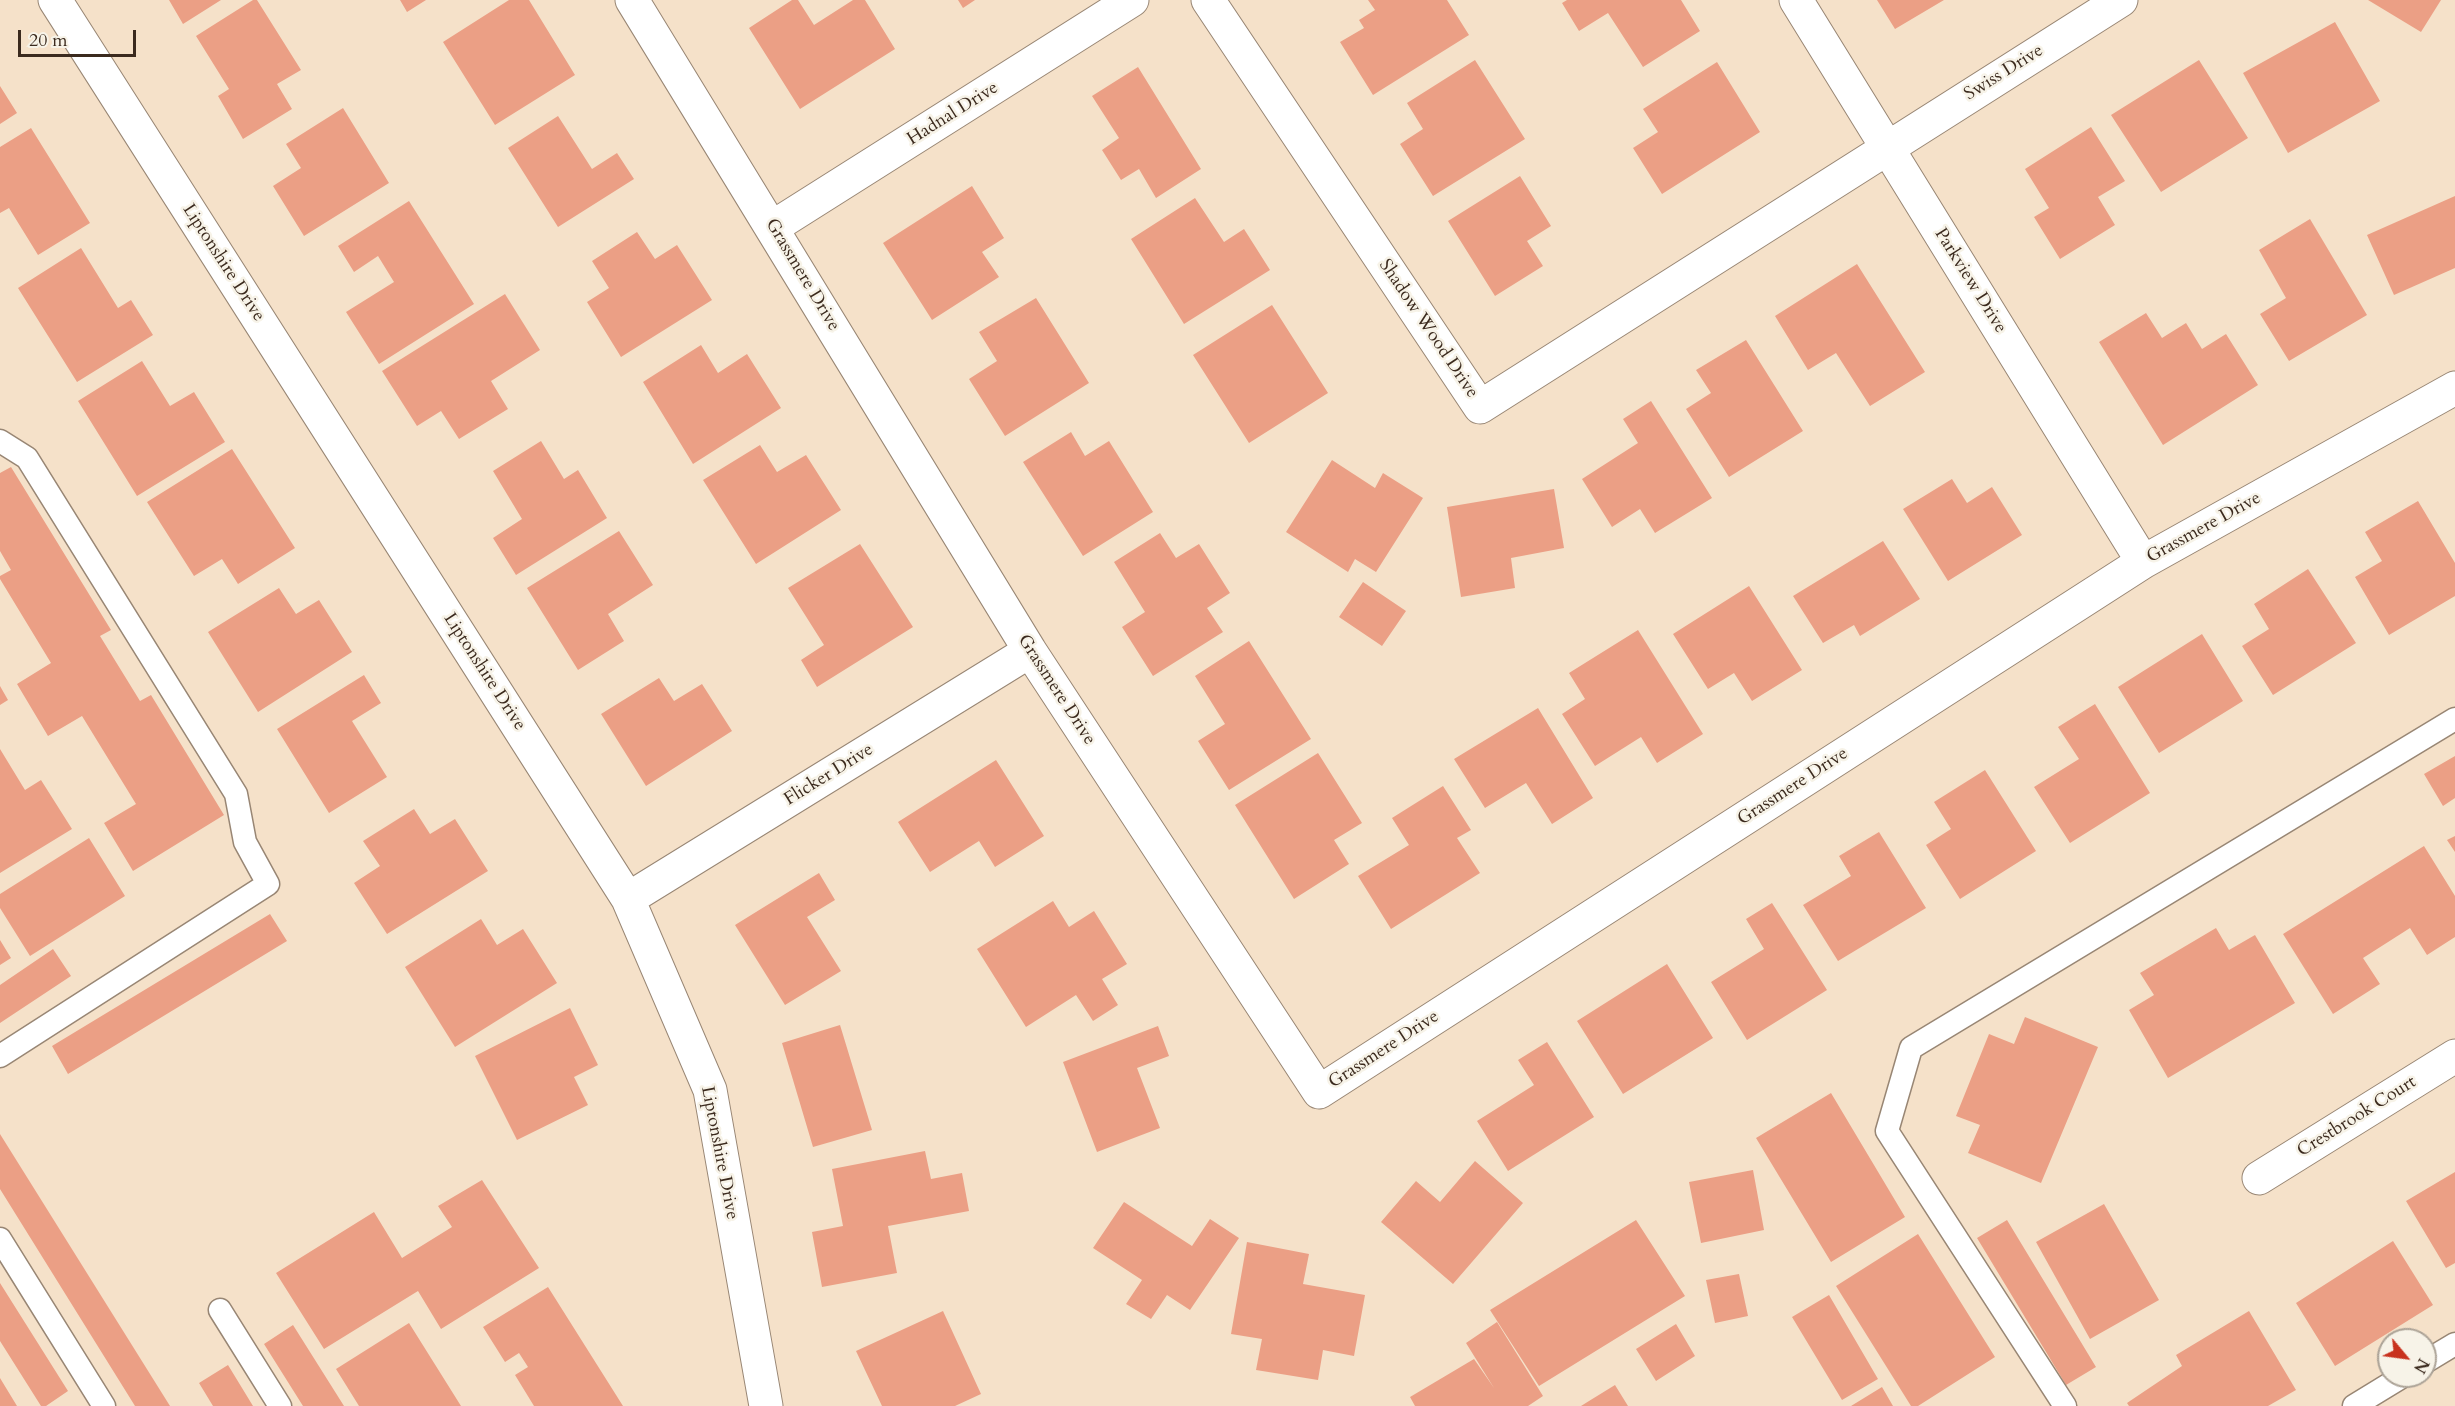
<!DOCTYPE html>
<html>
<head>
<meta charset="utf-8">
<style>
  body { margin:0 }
  #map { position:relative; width:2455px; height:1406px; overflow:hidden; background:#f5e1c9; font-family:Cardo,serif }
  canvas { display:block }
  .north { position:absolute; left:2377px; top:1328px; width:60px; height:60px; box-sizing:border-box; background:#f7f3e8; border:2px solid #aca397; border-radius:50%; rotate:119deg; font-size:16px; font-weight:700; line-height:24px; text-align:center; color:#3b2a1e }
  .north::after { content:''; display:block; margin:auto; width:21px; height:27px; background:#c8321e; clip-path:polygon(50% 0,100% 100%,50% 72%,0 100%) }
  .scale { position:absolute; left:18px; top:30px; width:118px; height:27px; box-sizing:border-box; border:3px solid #3b2a1e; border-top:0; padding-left:8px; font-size:18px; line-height:21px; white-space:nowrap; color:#3b2a1e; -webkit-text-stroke:4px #f7f3e8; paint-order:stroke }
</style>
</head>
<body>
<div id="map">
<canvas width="2455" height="1406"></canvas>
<div class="north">N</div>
<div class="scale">20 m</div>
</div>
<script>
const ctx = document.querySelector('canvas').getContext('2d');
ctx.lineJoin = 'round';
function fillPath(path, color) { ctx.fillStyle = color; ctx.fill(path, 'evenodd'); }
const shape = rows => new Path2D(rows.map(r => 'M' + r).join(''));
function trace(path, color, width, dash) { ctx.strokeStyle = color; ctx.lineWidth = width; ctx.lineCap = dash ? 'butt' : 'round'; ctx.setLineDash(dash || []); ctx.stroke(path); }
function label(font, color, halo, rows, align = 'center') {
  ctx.font = font + ' Cardo,serif'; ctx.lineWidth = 5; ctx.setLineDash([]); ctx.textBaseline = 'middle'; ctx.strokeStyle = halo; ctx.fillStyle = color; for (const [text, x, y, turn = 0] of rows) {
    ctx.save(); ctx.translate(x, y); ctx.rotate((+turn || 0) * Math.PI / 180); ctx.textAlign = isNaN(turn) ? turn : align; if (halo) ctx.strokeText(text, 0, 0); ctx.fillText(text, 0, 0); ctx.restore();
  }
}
fillPath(shape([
  [169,0,221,0,183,24],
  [253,0,257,0,301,70,277,84,292,109,243,139,218,96,229,89,196,36],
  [400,0,426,0,407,12],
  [509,0,529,0,575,75,495,125,443,42],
  [792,0,798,0,814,25,853,0,865,0,895,49,800,109,749,28],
  [958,0,975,0,963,8],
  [1368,0,1447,0,1469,35,1373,95,1340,42,1364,28,1359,20,1375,10],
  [1567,0,1681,0,1700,31,1643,67,1608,13,1579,31,1562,3],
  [1877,0,1944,0,1895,29],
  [2368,0,2441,0,2421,32],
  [2335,22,2380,101,2288,153,2243,73],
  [1475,60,1525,139,1433,196,1400,144,1423,129,1407,103],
  [2199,60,2248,138,2161,192,2111,115],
  [1717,62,1760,132,1662,194,1633,148,1658,132,1643,109],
  [1138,67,1201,169,1156,198,1139,169,1121,180,1102,150,1119,138,1092,96],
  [0,86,17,113,0,124],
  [343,108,389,183,304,236,273,186,301,168,286,144],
  [558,116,592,169,617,153,634,179,558,227,508,148],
  [2091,127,2125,181,2098,197,2115,225,2060,259,2034,217,2049,208,2025,169],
  [31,128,90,223,38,255,9,208,0,213,0,147],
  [1520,176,1551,226,1527,241,1543,266,1495,296,1448,221],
  [972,186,1004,238,982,252,999,277,932,320,883,243],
  [2455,196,2455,268,2394,295,2367,235],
  [1195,198,1224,242,1244,229,1270,270,1184,324,1131,239],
  [409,201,474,304,379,364,346,312,394,282,378,256,354,272,338,246],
  [2310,219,2367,315,2289,361,2260,314,2286,298,2259,250],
  [637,232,655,259,677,245,712,300,621,357,587,302,609,288,592,261],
  [81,248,118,308,131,300,153,335,77,382,18,288],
  [1857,264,1925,372,1870,406,1836,353,1808,370,1775,316],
  [505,294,540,350,491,381,508,409,459,439,441,411,417,426,382,371],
  [1036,298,1089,383,1005,436,969,379,997,361,979,332],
  [1272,305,1328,393,1249,443,1193,355],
  [2146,313,2162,338,2186,323,2202,349,2226,334,2258,385,2163,445,2099,342],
  [1746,340,1803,431,1729,477,1686,409,1711,393,1696,370],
  [701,345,718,373,747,354,781,408,693,464,643,382],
  [142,361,170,406,194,392,225,442,137,496,78,401],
  [1651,401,1712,498,1655,533,1640,509,1612,527,1582,479,1638,443,1623,419],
  [1071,432,1085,456,1109,441,1153,512,1083,556,1023,462],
  [541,441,564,479,578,470,607,518,516,575,493,538,522,519,493,471],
  [760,445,777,472,806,455,841,510,756,564,703,480],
  [232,449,295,548,238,584,222,559,194,576,147,502],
  [1332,460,1375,488,1383,473,1423,498,1376,572,1355,559,1348,572,1286,532],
  [11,467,111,630,100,636,140,701,151,695,224,815,133,871,104,823,136,804,82,716,48,736,17,684,51,663,0,579,0,576,11,570,0,551,0,473],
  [1952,479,1967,503,1992,487,2022,535,1948,581,1903,509],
  [1554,489,1564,548,1511,558,1515,588,1461,597,1447,507],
  [2418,501,2455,563,2455,596,2389,635,2355,577,2382,561,2365,532],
  [619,531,653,585,608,614,624,641,578,670,527,588],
  [1160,533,1176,558,1199,544,1230,593,1207,608,1223,632,1153,676,1122,627,1145,612,1114,562],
  [1883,541,1920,599,1860,636,1854,625,1823,643,1793,596],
  [860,544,913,627,817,687,801,660,824,645,788,588],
  [2308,569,2356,643,2273,695,2242,646,2269,629,2254,604],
  [1363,582,1406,611,1382,646,1339,617],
  [1749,586,1802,670,1752,701,1734,673,1708,689,1673,634],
  [279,588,296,614,319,600,352,652,258,712,208,632],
  [1638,630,1703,734,1657,763,1641,737,1595,766,1562,714,1585,699,1569,673],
  [2202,634,2243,701,2159,753,2118,687],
  [1249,641,1311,739,1229,790,1198,741,1225,724,1195,676],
  [364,675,381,703,352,721,387,777,329,813,277,729],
  [659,678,674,701,702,684,732,731,646,786,601,714],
  [0,686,8,700,0,705],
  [2095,704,2150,793,2070,843,2034,787,2079,759,2058,727],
  [1538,708,1593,798,1552,824,1526,783,1485,808,1454,759],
  [0,749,25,790,41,780,72,829,0,873],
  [1318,753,1362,823,1334,840,1349,864,1294,899,1235,805],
  [2455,756,2455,798,2443,806,2424,774],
  [996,760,1044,836,995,867,979,841,930,872,898,822],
  [1985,770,2036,851,1960,899,1926,845,1951,829,1934,802],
  [1443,786,1471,830,1457,838,1480,873,1391,929,1358,876,1409,845,1392,818],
  [414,809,430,834,455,819,488,871,387,934,354,883,380,866,363,841],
  [1879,832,1926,908,1838,961,1803,905,1851,876,1839,856],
  [2455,836,2455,852,2447,840],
  [89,838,125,896,30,956,0,908,0,894],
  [2424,846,2455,896,2455,937,2427,955,2410,928,2363,958,2380,984,2333,1014,2283,934],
  [819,873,835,900,807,917,841,971,785,1005,735,925],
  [1053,901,1069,927,1094,911,1127,964,1102,979,1118,1005,1093,1021,1076,995,1026,1027,977,949],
  [1772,903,1827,990,1747,1040,1711,982,1764,949,1746,919],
  [270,914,287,941,68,1074,52,1046],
  [481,919,497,945,523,929,557,983,455,1047,405,967],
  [2216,928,2229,950,2255,935,2295,1003,2168,1078,2129,1010,2154,995,2140,973],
  [0,940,11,958,0,965],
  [53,949,71,976,0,1023,0,985],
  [1667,964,1713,1038,1623,1094,1577,1021],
  [570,1008,598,1065,574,1077,588,1105,517,1140,475,1056],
  [2025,1017,2098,1047,2041,1183,1968,1153,1980,1125,1956,1116,1989,1034,2014,1044],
  [840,1025,872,1130,813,1147,782,1043],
  [1158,1026,1169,1056,1137,1068,1160,1128,1097,1152,1063,1062],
  [1547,1042,1594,1117,1508,1171,1477,1121,1534,1085,1518,1060],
  [1831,1093,1905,1217,1831,1262,1756,1138],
  [0,1134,170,1406,135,1406,0,1189],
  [925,1151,931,1179,962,1173,969,1211,888,1226,897,1273,822,1287,812,1232,843,1226,832,1169],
  [1475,1161,1523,1203,1453,1284,1381,1222,1416,1181,1440,1202],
  [1753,1170,1764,1230,1701,1243,1689,1182],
  [2455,1172,2455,1263,2446,1268,2406,1201],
  [482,1180,539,1268,441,1329,418,1291,324,1349,276,1273,374,1212,402,1258,452,1227,438,1206],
  [1124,1202,1192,1246,1210,1219,1239,1238,1190,1310,1167,1295,1151,1319,1126,1304,1142,1280,1093,1248],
  [2104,1204,2159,1300,2090,1339,2036,1242],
  [1636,1220,1685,1296,1539,1386,1490,1310],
  [2007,1220,2096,1367,2066,1385,1977,1238],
  [1918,1234,1995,1357,1918,1406,1911,1406,1836,1286],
  [2393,1241,2433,1305,2335,1366,2296,1303],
  [1247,1242,1309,1254,1303,1284,1365,1295,1354,1356,1323,1350,1318,1380,1256,1370,1262,1339,1231,1334],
  [1739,1274,1748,1316,1715,1323,1706,1280],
  [0,1283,68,1391,46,1406,41,1406,0,1341],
  [548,1287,623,1406,534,1406,515,1375,528,1367,519,1353,505,1362,483,1327],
  [1829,1295,1878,1379,1842,1400,1792,1317],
  [943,1311,981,1394,955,1406,882,1406,856,1351],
  [2249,1311,2296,1390,2268,1406,2129,1406,2127,1403,2182,1366,2176,1355],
  [1497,1322,1543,1396,1528,1406,1415,1406,1410,1397,1474,1359,1494,1388,1466,1343],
  [409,1323,461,1406,359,1406,336,1369],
  [1676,1324,1695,1356,1656,1381,1636,1349],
  [293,1325,344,1406,303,1406,264,1344],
  [228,1365,253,1406,213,1406,199,1383],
  [0,1378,17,1406,0,1406],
  [1615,1385,1628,1406,1581,1406,1589,1401],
  [1882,1387,1893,1406,1851,1406]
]), '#eb9f85');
const lane = shape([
  [0,441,27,458,236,794,245,842,268,884,0,1056],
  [0,1239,104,1406],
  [220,1310,280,1406],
  [2425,1362,2455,1344],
  [2065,1406,1887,1131,1911,1048,2455,719],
  [2354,1406,2403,1376]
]);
const street = shape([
  [55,0,628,899,710,1090,766,1406],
  [632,0,1030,651,1319,1092,2143,562,2455,388],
  [1208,0,1480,407,2121,0],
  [1796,0,2143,562],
  [773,227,1132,0],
  [628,899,1030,651],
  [2259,1178,2455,1056]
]);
trace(lane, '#988674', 25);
trace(street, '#988674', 35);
trace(lane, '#fff', 22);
trace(street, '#fff', 33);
label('18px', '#3b2a1e', '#f7f3e8', [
  ["Swiss Drive",2004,73,-32],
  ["Hadnal Drive",953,114,-32],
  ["Liptonshire Drive",223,263,57],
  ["Grassmere Drive",802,275,59],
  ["Parkview Drive",1970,281,58],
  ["Shadow Wood Drive",1428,329,56],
  ["Grassmere Drive",2204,528,-29],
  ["Liptonshire Drive",484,672,57],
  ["Grassmere Drive",1056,690,57],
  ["Flicker Drive",829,775,-32],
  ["Grassmere Drive",1793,787,-33],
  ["Grassmere Drive",1384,1050,-33],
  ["Crestbrook Court",2357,1117,-32],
  ["Liptonshire Drive",719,1153,79]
]);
</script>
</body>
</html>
